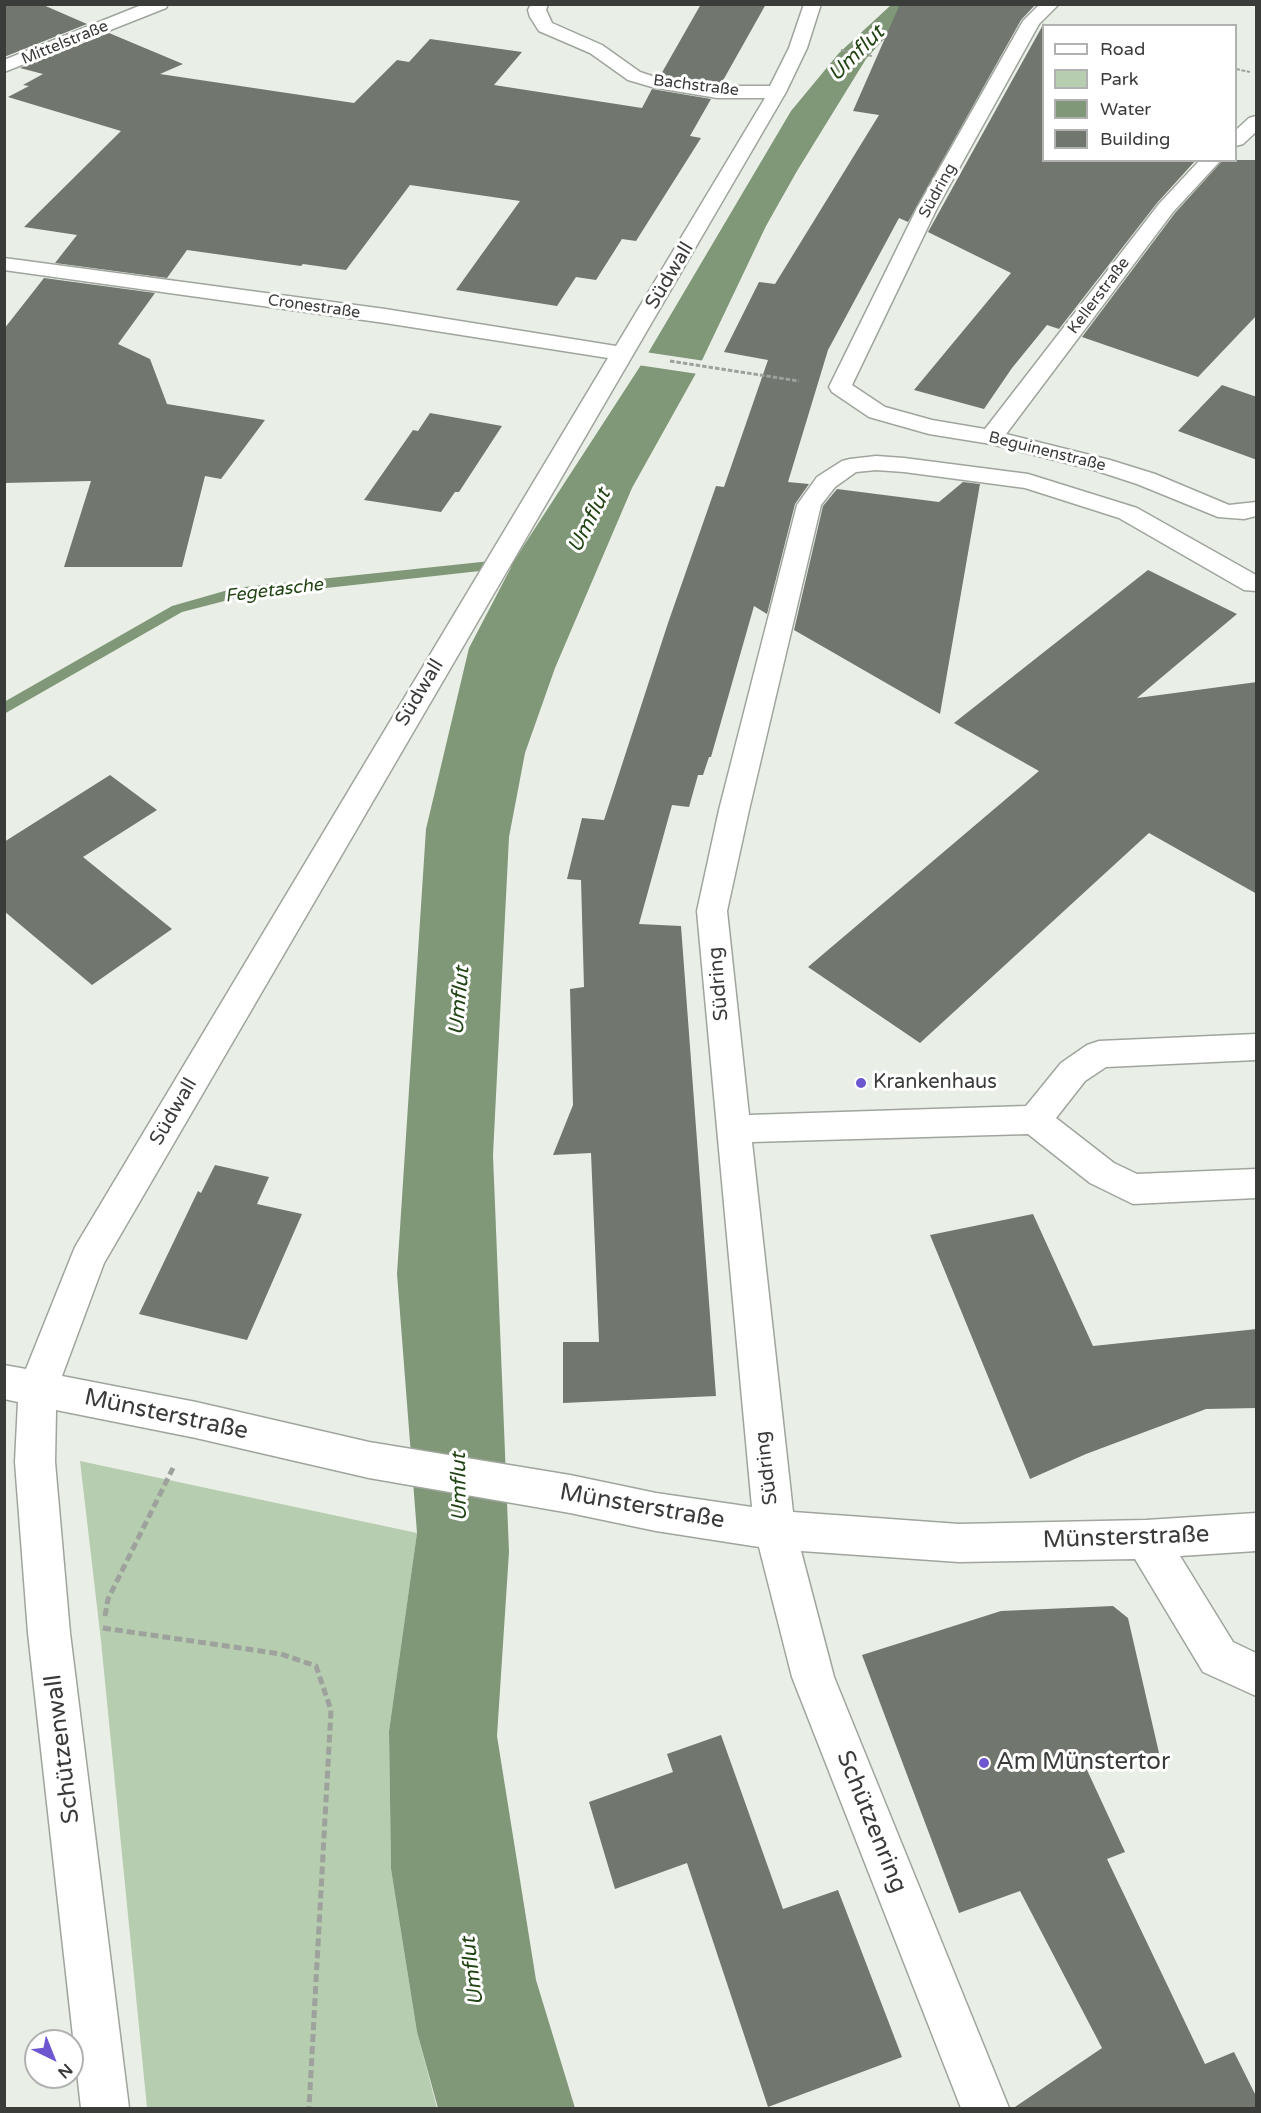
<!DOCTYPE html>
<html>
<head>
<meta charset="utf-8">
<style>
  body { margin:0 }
  #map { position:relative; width:1261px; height:2113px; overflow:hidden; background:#e9efe7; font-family:"Varela Round",sans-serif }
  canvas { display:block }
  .frame { position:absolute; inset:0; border:6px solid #3a3c39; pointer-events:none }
  .legend { position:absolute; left:1042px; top:24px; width:195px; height:138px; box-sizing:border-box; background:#fff; border:2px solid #b0b1b0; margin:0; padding:8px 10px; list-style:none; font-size:18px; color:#3a3c39 }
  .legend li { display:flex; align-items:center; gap:12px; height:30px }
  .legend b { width:30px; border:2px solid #b0b1b0 }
  .north { position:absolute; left:24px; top:2029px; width:60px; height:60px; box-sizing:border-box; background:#fff; border:2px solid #b0b1b0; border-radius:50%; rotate:137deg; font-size:16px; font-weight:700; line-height:24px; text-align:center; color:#3a3c39 }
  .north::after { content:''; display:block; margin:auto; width:21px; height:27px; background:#6d56d0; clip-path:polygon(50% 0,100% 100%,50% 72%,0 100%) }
</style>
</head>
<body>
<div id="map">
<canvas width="1261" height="2113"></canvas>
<div class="frame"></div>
<ul class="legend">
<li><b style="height:8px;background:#fff"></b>Road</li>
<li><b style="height:16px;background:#b7cdaf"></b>Park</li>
<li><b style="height:16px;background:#809878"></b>Water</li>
<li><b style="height:16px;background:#71766f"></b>Building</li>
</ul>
<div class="north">N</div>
</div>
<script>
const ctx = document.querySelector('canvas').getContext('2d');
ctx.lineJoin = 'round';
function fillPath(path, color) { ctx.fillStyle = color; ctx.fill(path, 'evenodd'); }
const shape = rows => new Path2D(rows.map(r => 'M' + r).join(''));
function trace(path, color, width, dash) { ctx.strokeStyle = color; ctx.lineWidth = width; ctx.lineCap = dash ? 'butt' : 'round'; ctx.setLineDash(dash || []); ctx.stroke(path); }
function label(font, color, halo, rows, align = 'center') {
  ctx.font = font + ' "Varela Round",sans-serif'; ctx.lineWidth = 6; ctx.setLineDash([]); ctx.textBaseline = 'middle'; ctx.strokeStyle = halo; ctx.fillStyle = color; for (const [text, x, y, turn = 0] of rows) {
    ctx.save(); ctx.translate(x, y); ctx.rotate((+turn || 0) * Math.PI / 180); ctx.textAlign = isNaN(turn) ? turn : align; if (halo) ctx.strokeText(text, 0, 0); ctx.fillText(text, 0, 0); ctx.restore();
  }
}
fillPath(shape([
  [80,1461,417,1533,389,1731,391,1869,417,2032,437,2108,147,2108,101,1641]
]), '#b7cdaf');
fillPath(shape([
  [891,5,929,5,909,27,883,40,866,59,797,171,766,226,695,375,632,488,555,668,525,753,509,837,493,1155,509,1552,497,1736,536,1980,575,2108,438,2108,417,2032,391,1869,389,1731,417,1533,397,1274,426,829,469,648,517,556,641,365,791,111,839,53]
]), '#809878');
fillPath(shape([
  [645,352,705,361,698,374,638,365]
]), '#e9efe7');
fillPath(shape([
  [538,556,543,558,546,561,543,564,236,598,182,612,4,714,4,702,172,606,235,588,538,556]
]), '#809878');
fillPath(shape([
  [4,4,41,4,87,24,4,57],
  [701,4,766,4,721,84,660,76],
  [900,4,1036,4,1021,20,908,222,899,218,828,350,788,482,809,484,795,504,767,614,754,606,711,757,709,757,703,775,698,775,689,807,672,805,639,924,681,926,716,1396,563,1403,563,1342,599,1342,591,1153,553,1155,573,1105,570,989,584,987,581,880,567,879,582,818,604,820,668,623,716,486,724,487,768,360,724,352,759,282,775,284,879,115,853,111],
  [1044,23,1044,160,1196,160,1157,203,1059,329,1047,325,1012,368,984,409,914,390,1011,273,928,232],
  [109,33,183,64,160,74,354,103,397,60,409,62,430,39,522,52,494,85,642,108,652,89,711,99,690,136,701,138,636,241,622,239,596,280,576,277,557,306,456,290,520,201,410,185,346,270,303,264,301,266,187,250,167,278,55,263,77,235,24,227,121,131,8,97,29,86,23,85,43,74,20,68],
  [1223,160,1257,160,1257,315,1198,377,1082,337,1175,213],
  [44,278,155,293,118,344,150,359,167,404,265,420,221,479,205,476,182,567,64,567,91,481,4,483,4,329],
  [1222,385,1257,397,1257,460,1178,431],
  [430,413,502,426,459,492,455,492,441,512,364,500,413,430,418,431],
  [963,482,980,484,940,714,794,630,823,506,837,489,939,502],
  [1148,570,1237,614,1137,698,1257,682,1257,894,1149,833,920,1043,808,967,1039,771,954,723],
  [110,775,157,810,83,857,172,929,92,985,4,911,4,842],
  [215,1165,269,1177,257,1204,302,1214,247,1340,139,1314,198,1191,201,1193],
  [1033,1214,1093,1346,1257,1329,1257,1408,1206,1409,1086,1454,1030,1479,930,1235],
  [1113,1606,1128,1618,1159,1753,1081,1757,1125,1852,1107,1859,1205,2064,1234,2052,1257,2098,1257,2109,1012,2109,1102,2048,1020,1891,959,1913,862,1655,1001,1611],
  [721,1735,783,1909,838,1890,902,2057,768,2107,687,1863,615,1889,589,1802,673,1772,667,1754]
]), '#71766f');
const minor = shape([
  [144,4,168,4,166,8,4,72,4,60,144,4],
  [531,4,548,4,546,10,552,23,602,45,640,72,655,77,717,86,770,86,789,48,804,4,821,4,807,48,786,92,104,1263,62,1376,196,1402,369,1442,570,1475,656,1493,752,1507,697,911,719,810,797,505,817,477,842,461,850,459,876,456,904,458,1028,474,1137,508,1256,575,1256,591,1244,590,1119,518,1025,488,904,472,876,470,856,472,835,487,821,505,749,810,727,911,749,1115,1026,1106,1061,1063,1087,1045,1099,1041,1256,1034,1256,1060,1106,1067,1085,1081,1056,1118,1114,1163,1137,1174,1256,1169,1256,1198,1133,1204,1090,1183,1028,1134,752,1142,793,1512,959,1524,1146,1520,1256,1513,1256,1551,1180,1556,1233,1642,1256,1653,1256,1696,1203,1672,1135,1559,959,1562,801,1551,834,1677,1009,2108,961,2108,792,1677,759,1547,656,1531,570,1513,369,1478,196,1438,56,1410,55,1462,70,1633,129,2108,81,2108,28,1633,15,1462,18,1402,4,1399,4,1365,26,1369,75,1247,608,358,385,323,4,270,4,258,385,309,616,346,765,98,717,98,652,87,628,80,590,53,539,31,530,17,528,10,531,4],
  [1040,4,1059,4,1039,24,937,208,852,385,885,407,932,420,985,429,1159,204,1200,160,1221,160,1173,212,1006,434,1110,460,1155,474,1229,505,1256,502,1256,516,1244,519,1218,517,1137,484,1094,470,991,444,929,434,869,417,832,392,829,387,917,208,1023,21,1040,4],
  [1256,116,1256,132,1243,144,1236,146,1236,130,1249,118,1256,116]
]);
trace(minor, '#9fa59d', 3);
trace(shape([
  [841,50,872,56],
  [1236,69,1250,72]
]), '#9ea29c', 2, [4, 1.5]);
trace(shape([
  [670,361,799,381]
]), '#9ea29c', 3, [4.5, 2]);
trace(shape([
  [105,1616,108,1599,173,1468],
  [103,1628,281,1654,316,1666,331,1710,309,2108]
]), '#9ea29c', 5, [8, 4]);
fillPath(minor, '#fff');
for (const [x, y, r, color] of [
  [861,1083,6,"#6d56d0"],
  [984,1763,6,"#6d56d0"]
]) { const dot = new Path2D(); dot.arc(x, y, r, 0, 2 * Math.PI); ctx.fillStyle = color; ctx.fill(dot); trace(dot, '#fff', 2); }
label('16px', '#3a3c39', '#fff', [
  ["Mittelstraße",65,43,-22],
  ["Bachstraße",696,86,7],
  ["Südring",938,191,-61],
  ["Kellerstraße",1099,296,-53],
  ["Cronestraße",314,307,8],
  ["Beguinenstraße",1047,452,14]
]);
label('italic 18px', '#234515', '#fff', [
  ["Fegetasche",274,591,-7]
]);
label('20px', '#3a3c39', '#fff', [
  ["Südwall",670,276,-59],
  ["Südwall",420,693,-59],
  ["Südring",719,984,-95],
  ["Südwall",174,1112,-60],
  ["Südring",767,1468,-97]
]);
label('20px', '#3a3c39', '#fff', [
  ["Krankenhaus",873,1083]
], 'left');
label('italic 21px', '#234515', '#fff', [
  ["Umflut",857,54,-45],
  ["Umflut",590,521,-63],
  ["Umflut",460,1001,-85],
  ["Umflut",460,1487,-91],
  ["Umflut",473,1971,-97]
]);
label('24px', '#3a3c39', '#fff', [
  ["Münsterstraße",166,1415,12],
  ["Münsterstraße",642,1507,10],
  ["Münsterstraße",1126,1538,-2],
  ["Schützenwall",63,1749,-97],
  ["Schützenring",871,1822,68]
]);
label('24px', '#3a3c39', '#fff', [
  ["Am Münstertor",996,1763]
], 'left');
</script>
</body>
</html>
